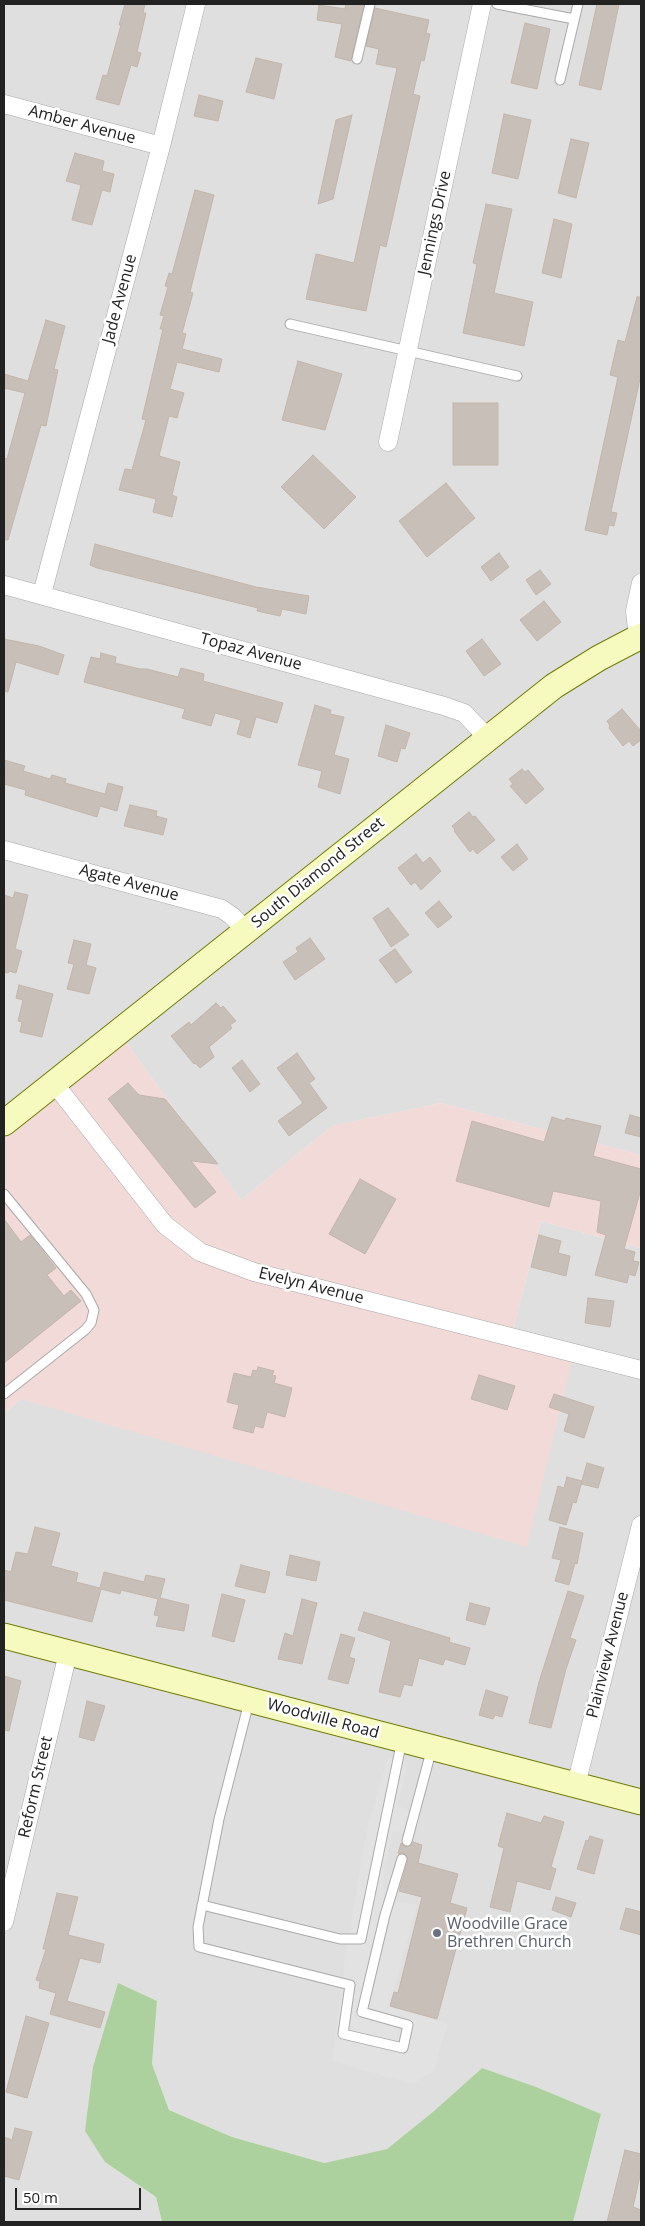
<!DOCTYPE html>
<html>
<head>
<meta charset="utf-8">
<style>
  body { margin:0 }
  #map { position:relative; width:645px; height:2226px; overflow:hidden; background:#f2efe9; font-family:"Open Sans",sans-serif }
  canvas { display:block }
  .frame { position:absolute; inset:0; border:5px solid #222; pointer-events:none }
  .scale { position:absolute; left:15px; top:2188px; width:126px; height:22px; box-sizing:border-box; border:2px solid #222; border-top:0; padding-left:6px; font-size:15px; line-height:18px; white-space:nowrap; color:#222; -webkit-text-stroke:4px #fff; paint-order:stroke }
</style>
</head>
<body>
<div id="map">
<canvas width="645" height="2226"></canvas>
<div class="frame"></div>
<div class="scale">50 m</div>
</div>
<script>
const ctx = document.querySelector('canvas').getContext('2d');
ctx.lineJoin = 'round';
function fillPath(path, color) { ctx.fillStyle = color; ctx.fill(path, 'evenodd'); }
const shape = rows => new Path2D(rows.map(r => 'M' + r).join(''));
function trace(path, color, width, dash) { ctx.strokeStyle = color; ctx.lineWidth = width; ctx.lineCap = dash ? 'butt' : 'round'; ctx.setLineDash(dash || []); ctx.stroke(path); }
function label(font, color, halo, rows, align = 'center') {
  ctx.font = font + ' "Open Sans",sans-serif'; ctx.lineWidth = 5; ctx.setLineDash([]); ctx.textBaseline = 'middle'; ctx.strokeStyle = halo; ctx.fillStyle = color; for (const [text, x, y, turn = 0] of rows) {
    ctx.save(); ctx.translate(x, y); ctx.rotate((+turn || 0) * Math.PI / 180); ctx.textAlign = isNaN(turn) ? turn : align; if (halo) ctx.strokeText(text, 0, 0); ctx.fillText(text, 0, 0); ctx.restore();
  }
}
fillPath(shape([
  [4,4,641,4,641,1155,441,1103,332,1126,241,1200,114,1026,4,1112],
  [541,1221,641,1248,641,2222,573,2222,601,2114,482,2068,434,2111,387,2149,324,2163,232,2137,169,2110,152,2064,157,2001,118,1984,108,2021,105,2162,156,2197,162,2222,4,2222,4,1413,21,1399,572,1361,509,1346]
]), '#e0dfdf');
fillPath(shape([
  [114,1026,241,1200,332,1126,441,1103,641,1155,641,1248,541,1221,509,1346,572,1361,527,1547,21,1399,4,1413,4,1112]
]), '#f2dad9');
fillPath(shape([
  [118,1983,157,2001,152,2064,169,2110,232,2137,324,2163,387,2149,434,2111,482,2068,536,2087,601,2114,573,2222,162,2222,156,2197,105,2162,85,2131,93,2067]
]), '#add19e');
fillPath(shape([
  [388,1757,408,1763,398,1806,410,1810,404,1833,393,1831,384,1870,384,1889,392,1890,390,1900,417,1905,389,2007,448,2024,433,2072,413,2084,332,2061,346,1951,368,1824]
]), '#e2e2e2');
const building = shape([
  [125,4,145,4,143,13,146,13,137,52,141,53,137,67,131,65,119,105,96,99,103,75,107,76,121,25,119,25,125,4],
  [346,4,364,4,351,61,335,57,342,24,317,20,319,5,345,9,346,4],
  [597,4,619,4,601,90,579,85,597,4],
  [375,8,429,20,426,33,430,34,424,61,421,60,413,94,420,96,386,247,380,245,366,311,306,299,316,254,354,263,397,68,376,64,379,49,366,46,375,8],
  [525,23,550,29,537,89,511,83,525,23],
  [256,58,282,64,274,99,246,92,256,58],
  [199,95,223,101,218,121,194,116,199,95],
  [504,114,531,120,518,179,492,173,504,114],
  [352,115,333,199,318,204,336,120,352,115],
  [571,139,589,143,576,198,558,193,571,139],
  [75,153,104,161,102,171,114,174,110,192,102,190,92,225,72,220,81,185,66,181,75,153],
  [195,190,214,195,190,292,193,293,182,333,186,334,182,349,222,359,219,372,177,362,170,389,184,393,177,418,169,416,159,456,180,462,172,495,177,497,172,517,153,512,156,499,119,490,125,469,132,470,146,420,142,419,163,329,160,329,164,316,160,315,168,287,165,286,169,273,172,274,195,190],
  [486,204,512,209,494,293,533,302,524,346,463,333,477,264,473,263,486,204],
  [554,219,572,224,561,278,542,273,554,219],
  [637,297,641,297,641,374,611,512,617,513,614,526,609,525,607,535,585,530,618,377,610,375,618,340,625,342,637,297],
  [46,320,65,326,54,369,58,370,46,426,41,425,8,540,4,540,4,458,7,459,25,393,4,388,4,374,28,381,46,320],
  [298,361,342,374,325,430,282,420,298,361],
  [453,403,498,403,498,465,453,465,453,403],
  [313,455,356,497,324,529,281,487,313,455],
  [446,483,475,518,427,557,399,521,446,483],
  [95,544,256,587,309,596,306,614,282,609,280,616,257,611,258,608,97,568,90,565,95,544],
  [499,553,509,567,491,581,481,567,499,553],
  [540,570,551,584,536,595,526,580,540,570],
  [544,601,561,622,537,641,520,620,544,601],
  [4,639,39,646,64,655,58,675,16,662,8,692,4,691,4,639],
  [482,639,501,664,484,676,466,651,482,639],
  [101,653,116,657,115,663,140,669,147,669,178,677,181,668,204,674,203,681,283,703,277,723,256,717,250,738,237,734,241,720,215,713,211,726,182,718,185,709,84,682,91,657,100,659,101,653],
  [315,705,331,710,330,714,344,717,334,755,349,759,340,794,318,787,322,771,298,765,315,705],
  [622,709,641,731,641,740,633,746,629,741,623,746,609,728,610,726,607,721,622,709],
  [386,725,410,733,405,749,401,748,397,762,378,756,386,725],
  [4,760,25,766,23,771,50,779,52,775,66,779,65,783,105,794,108,783,123,787,117,811,100,806,97,817,25,795,26,790,4,784,4,760],
  [522,769,525,772,528,770,544,789,526,804,510,786,513,784,509,779,522,769],
  [130,805,157,811,156,816,167,819,163,835,124,826,130,805],
  [469,812,473,817,475,816,495,840,477,854,473,849,470,852,454,831,455,830,452,826,469,812],
  [517,844,528,859,513,871,501,857,517,844],
  [416,854,423,863,430,857,441,871,421,890,415,882,411,885,398,868,416,854],
  [15,892,28,895,15,949,22,951,16,973,9,971,8,973,4,972,4,895,13,898,15,892],
  [439,901,452,917,438,928,425,913,439,901],
  [388,908,409,935,391,947,373,918,388,908],
  [310,938,325,959,295,980,283,962,298,952,296,948,310,938],
  [74,940,91,944,86,965,96,968,89,994,67,989,74,964,68,963,74,940],
  [395,949,412,972,396,983,379,960,395,949],
  [19,985,53,994,42,1037,20,1032,22,1022,18,1021,23,1000,16,998,19,985],
  [216,1003,221,1008,223,1006,236,1021,230,1025,232,1028,209,1047,214,1057,200,1068,195,1063,194,1064,171,1036,189,1022,191,1025,216,1003],
  [297,1053,315,1079,309,1083,327,1108,289,1136,278,1121,303,1103,277,1068,297,1053],
  [242,1060,260,1084,250,1092,232,1068,242,1060],
  [128,1083,139,1095,165,1099,218,1164,191,1161,216,1192,195,1208,108,1099,128,1083],
  [630,1115,641,1118,641,1137,625,1133,630,1115],
  [552,1117,565,1121,566,1118,601,1126,593,1156,641,1169,641,1189,624,1249,635,1252,633,1261,639,1262,635,1276,629,1274,627,1283,595,1275,606,1235,597,1232,601,1201,553,1191,549,1207,456,1181,472,1121,544,1142,552,1117],
  [360,1179,396,1199,365,1254,329,1234,360,1179],
  [4,1219,21,1242,30,1235,56,1268,47,1275,64,1296,71,1290,81,1301,4,1363,4,1219],
  [539,1235,561,1241,558,1253,570,1256,566,1276,531,1267,539,1235],
  [588,1298,614,1301,610,1327,585,1323,588,1298],
  [258,1367,274,1371,272,1375,276,1376,274,1383,292,1388,285,1417,267,1412,263,1428,255,1426,253,1433,233,1428,239,1405,227,1402,234,1373,251,1377,253,1370,257,1371,258,1367],
  [479,1375,515,1386,507,1410,471,1399,479,1375],
  [554,1394,594,1407,584,1438,564,1431,569,1414,549,1407,554,1394],
  [587,1463,604,1468,598,1488,581,1484,587,1463],
  [567,1477,582,1481,576,1503,573,1502,566,1525,549,1520,558,1486,564,1488,567,1477],
  [35,1527,60,1533,51,1566,78,1573,76,1582,100,1588,104,1572,144,1582,146,1575,165,1579,160,1598,189,1605,184,1631,156,1626,159,1616,154,1615,158,1599,121,1590,120,1594,101,1589,92,1622,4,1600,4,1570,11,1572,16,1552,28,1554,35,1527],
  [560,1527,583,1533,577,1564,575,1563,569,1585,555,1581,561,1560,552,1558,560,1527],
  [290,1555,320,1562,316,1581,286,1575,290,1555],
  [241,1565,270,1572,265,1593,235,1586,241,1565],
  [568,1591,584,1596,570,1638,576,1640,566,1669,551,1728,529,1723,539,1682,568,1591],
  [222,1594,245,1600,234,1642,212,1636,222,1594],
  [302,1599,317,1603,302,1664,278,1659,285,1633,293,1636,302,1599],
  [470,1603,490,1608,485,1625,466,1620,470,1603],
  [364,1612,450,1638,449,1642,470,1648,465,1665,445,1659,443,1665,419,1658,412,1686,404,1684,400,1697,379,1692,391,1641,358,1630,364,1612],
  [341,1634,355,1638,349,1657,355,1659,348,1684,328,1679,341,1634],
  [4,1676,21,1681,9,1731,4,1730,4,1676],
  [486,1690,508,1697,502,1717,495,1715,493,1719,479,1715,486,1690],
  [87,1701,105,1706,94,1741,79,1737,87,1701],
  [507,1813,541,1823,544,1816,564,1822,551,1867,556,1869,550,1890,517,1881,510,1912,490,1907,504,1848,498,1846,507,1813],
  [590,1836,603,1840,594,1874,577,1869,586,1840,588,1841,590,1836],
  [413,1842,422,1845,418,1863,458,1874,450,1903,467,1908,437,2019,390,2006,394,1992,398,1993,422,1897,399,1891,408,1860,404,1853,398,1854,401,1843,403,1846,408,1847,413,1842],
  [57,1893,78,1897,68,1935,104,1944,100,1963,80,1958,67,2001,105,2012,100,2028,50,2014,56,1993,39,1988,40,1981,36,1980,46,1949,43,1949,57,1893],
  [556,1897,576,1903,571,1917,552,1910,556,1897],
  [626,1908,641,1912,641,1935,620,1929,626,1908],
  [26,2016,49,2023,27,2098,6,2092,26,2016],
  [15,2128,32,2132,19,2180,4,2176,4,2137,12,2140,15,2128],
  [625,2150,641,2154,641,2171,633,2207,641,2210,641,2222,607,2222,625,2150]
]);
fillPath(building, '#c7bfb8');
trace(building, '#c4b6ab', 1);
const lane = shape([
  [497,4,574,19],
  [357,59,370,4],
  [560,80,578,4],
  [290,324,517,376],
  [4,1194,86,1294,94,1310,91,1323,85,1330,4,1394],
  [249,1702,219,1819,198,1927,199,1947,350,1985,343,2034,403,2048,408,2025,362,2012,385,1915,402,1859],
  [407,1841,432,1748],
  [202,1905,340,1939,361,1939,402,1740]
]);
const street = shape([
  [4,104,161,146],
  [388,442,482,4],
  [4,585,444,706,464,713,487,737],
  [42,594,161,146,196,4],
  [638,637,635,611,641,583],
  [4,850,222,909,232,916,246,931],
  [54,1083,165,1225,200,1252,254,1272,641,1370],
  [576,1785,641,1525],
  [4,1922,68,1653]
]);
const secondary = shape([
  [4,1123,554,686,599,658,641,636],
  [4,1636,641,1802]
]);
trace(lane, '#a9a9a9', 11);
trace(street, '#a9a9a9', 19);
trace(secondary, '#707d05', 27);
trace(lane, '#fff', 9);
trace(street, '#fff', 18);
trace(secondary, '#f7fabf', 25);
for (const [x, y, r, color] of [
  [437,1933,5,"#6b7280"]
]) { const dot = new Path2D(); dot.arc(x, y, r, 0, 2 * Math.PI); ctx.fillStyle = color; ctx.fill(dot); trace(dot, '#fff', 2); }
label('16px', '#222', '#fff', [
  ["Amber Avenue",82,125,15],
  ["Jennings Drive",435,223,-78],
  ["Jade Avenue",120,299,-75],
  ["Topaz Avenue",251,652,15],
  ["South Diamond Street",318,873,-39],
  ["Agate Avenue",129,883,15],
  ["Evelyn Avenue",311,1286,14],
  ["Plainview Avenue",608,1655,-76],
  ["Woodville Road",323,1719,15],
  ["Reform Street",36,1787,-77]
]);
label('16px', '#5b616d', '#fff', [
  ["Woodville Grace",447,1924],
  ["Brethren Church",447,1942]
], 'left');
</script>
</body>
</html>
